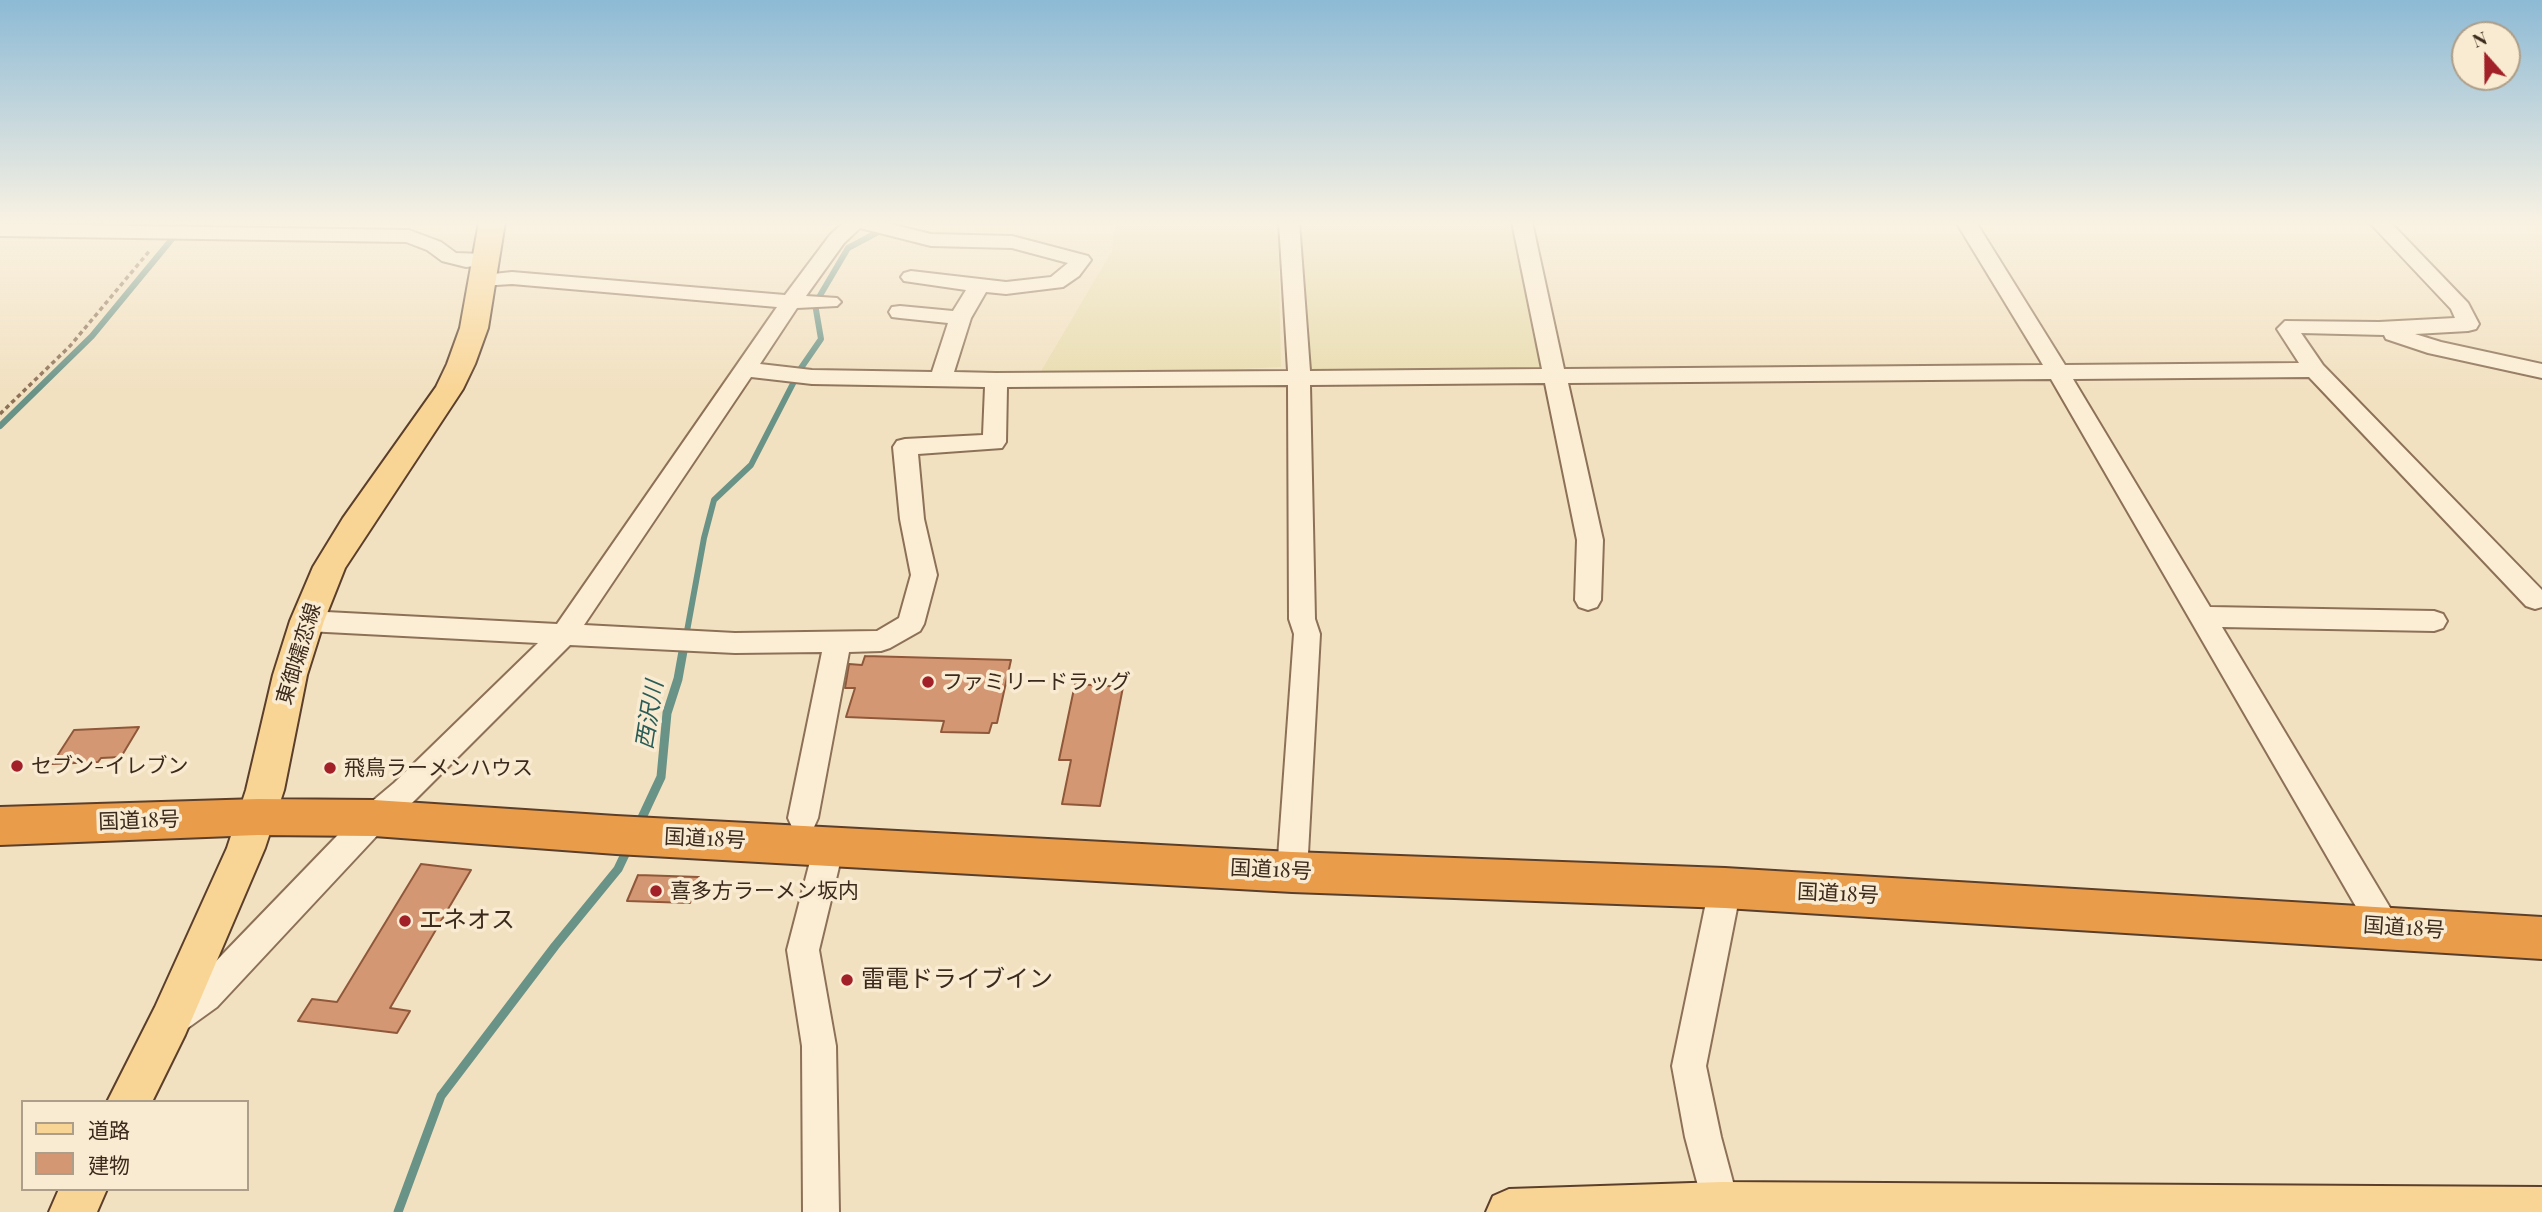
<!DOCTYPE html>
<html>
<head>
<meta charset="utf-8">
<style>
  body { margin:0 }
  #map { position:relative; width:2542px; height:1212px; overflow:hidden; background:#f2e1c1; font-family:"Playfair Display","Noto Sans JP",serif }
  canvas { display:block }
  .legend { position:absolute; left:21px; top:1100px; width:228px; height:91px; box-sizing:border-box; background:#f9ebd1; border:2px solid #ad9e89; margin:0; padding:9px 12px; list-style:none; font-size:21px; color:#3c2a1c }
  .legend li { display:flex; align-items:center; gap:14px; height:35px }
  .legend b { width:35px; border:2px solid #ad9e89 }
  .north { position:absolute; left:2451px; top:21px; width:70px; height:70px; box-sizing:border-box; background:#f9ebd1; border:2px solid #ad9e89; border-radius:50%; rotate:339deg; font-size:19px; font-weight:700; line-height:28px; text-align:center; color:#3c2a1c }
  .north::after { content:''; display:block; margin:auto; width:24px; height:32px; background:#a22128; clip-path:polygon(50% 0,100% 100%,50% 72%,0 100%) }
</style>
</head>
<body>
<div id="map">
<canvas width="2542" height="1212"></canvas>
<ul class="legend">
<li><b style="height:9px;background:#f9d595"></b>道路</li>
<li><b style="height:19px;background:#d49773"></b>建物</li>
</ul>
<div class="north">N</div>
</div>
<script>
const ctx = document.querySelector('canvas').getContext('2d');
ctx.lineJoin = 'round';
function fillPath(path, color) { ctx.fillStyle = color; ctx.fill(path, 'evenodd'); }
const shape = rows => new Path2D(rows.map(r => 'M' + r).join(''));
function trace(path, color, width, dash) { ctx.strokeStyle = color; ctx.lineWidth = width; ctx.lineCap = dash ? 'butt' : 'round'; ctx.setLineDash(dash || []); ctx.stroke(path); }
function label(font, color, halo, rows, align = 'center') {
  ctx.font = font + ' "Playfair Display","Noto Sans JP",serif'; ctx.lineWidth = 7; ctx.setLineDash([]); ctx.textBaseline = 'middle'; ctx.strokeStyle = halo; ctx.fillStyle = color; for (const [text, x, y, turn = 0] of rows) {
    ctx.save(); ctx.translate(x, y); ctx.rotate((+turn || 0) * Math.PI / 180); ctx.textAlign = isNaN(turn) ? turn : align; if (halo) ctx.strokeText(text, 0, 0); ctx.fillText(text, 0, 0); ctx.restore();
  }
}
fillPath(shape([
  [1115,222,1278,222,1281,367,1037,378,1112,251],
  [1289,222,1522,222,1555,375,1299,376]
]), '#e8dcae');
trace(shape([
  [0,426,92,336,186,222],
  [685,642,704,538,714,500,751,465,801,368,821,339,815,304,848,248,897,222]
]), '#6a9387', 6);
trace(shape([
  [639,824,661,777,667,713,678,679,685,640],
  [398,1212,441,1096,555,946,618,869,628,848]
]), '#6a9387', 9);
const building = shape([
  [865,656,1011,660,997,723,992,723,989,733,941,732,944,721,846,717,855,688,845,688,849,664,862,665,865,656],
  [1075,684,1123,687,1100,806,1062,804,1071,760,1059,760,1075,684],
  [139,727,121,757,101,758,98,762,52,764,74,730,139,727],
  [421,864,471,870,390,1008,410,1011,397,1033,298,1021,312,999,337,1002,421,864],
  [638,875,699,877,690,903,627,901,638,875]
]);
fillPath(building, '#d49773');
trace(building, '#8f583a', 2);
const minor = shape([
  [844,222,882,222,931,234,1012,236,1088,256,1091,260,1079,276,1063,287,1006,294,986,292,971,318,954,372,996,373,1288,371,1279,222,1299,222,1310,371,1542,369,1512,222,1532,222,1564,369,2043,365,1956,222,1976,222,2065,365,2299,363,2277,329,2285,321,2379,322,2455,318,2451,309,2369,222,2390,222,2468,303,2479,324,2476,329,2468,331,2415,334,2441,342,2542,364,2542,378,2428,353,2386,339,2384,335,2301,333,2323,365,2542,590,2542,607,2535,609,2526,606,2309,377,2073,379,2210,607,2434,611,2443,614,2447,621,2443,628,2434,631,2222,627,2395,916,2400,926,2395,936,2384,940,2373,936,2051,379,1568,383,1603,540,1601,600,1597,607,1588,610,1579,607,1575,600,1577,540,1545,383,1310,385,1315,619,1320,634,1307,872,1303,881,1292,885,1281,881,1277,872,1294,634,1289,619,1288,385,1007,387,1006,442,1002,448,918,454,924,519,937,575,924,624,920,631,890,648,881,651,849,652,818,818,814,827,803,831,792,827,788,818,822,652,735,653,570,645,414,801,385,827,217,1007,185,1030,173,1035,161,1030,156,1019,161,1008,193,985,363,809,394,783,538,643,307,631,298,628,294,621,298,614,307,611,557,624,777,307,512,284,481,286,474,284,471,280,474,276,512,272,785,295,830,235,844,222],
  [860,228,931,246,1012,248,1068,263,1051,277,1006,282,911,271,904,273,901,277,904,281,966,290,953,311,900,306,892,307,889,312,892,317,900,318,948,323,932,372,812,370,760,364,797,308,837,306,841,302,837,298,806,296,844,243,860,228],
  [751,377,812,384,985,387,983,435,905,439,897,441,893,447,900,519,911,575,899,618,877,631,735,633,584,625,751,377],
  [0,224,409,230,441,242,456,253,484,254,491,256,494,260,491,264,466,267,442,261,427,250,406,242,0,236,0,224],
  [829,833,840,837,844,846,819,950,836,1046,839,1212,803,1212,802,1046,787,950,814,846,818,837,829,833],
  [1725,874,1736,878,1741,888,1706,1066,1721,1137,1741,1212,1705,1212,1685,1137,1672,1066,1709,888,1714,878,1725,874]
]);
const major = shape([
  [479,222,505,222,488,328,475,364,463,389,345,568,324,621,307,675,284,790,265,848,185,1035,152,1102,107,1102,155,1007,227,848,246,790,273,675,290,621,313,567,343,518,436,387,447,364,460,328,479,222],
  [1722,1182,2542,1187,2542,1212,1486,1212,1493,1196,1509,1189,1722,1182],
  [59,1189,107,1189,97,1212,49,1212,59,1189]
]);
const highway = shape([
  [258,799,374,800,616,816,1292,852,1725,868,2542,917,2542,959,1725,908,1292,892,616,854,374,836,258,835,0,845,0,807,258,799]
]);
trace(minor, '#8d7157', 4);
trace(major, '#5b3f2b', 4);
trace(highway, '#5b3f2b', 4);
trace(shape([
  [0,414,70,346,151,249]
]), '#8d7157', 3.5, [4.5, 3.5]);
fillPath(minor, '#fceed5');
fillPath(major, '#f9d595');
fillPath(highway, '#e99c4a');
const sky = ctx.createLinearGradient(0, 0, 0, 391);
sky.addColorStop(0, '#8dbad5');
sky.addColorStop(0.57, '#f9f2e3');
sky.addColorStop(1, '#f9f2e300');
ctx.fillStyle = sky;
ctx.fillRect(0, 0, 2542, 391);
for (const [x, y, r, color] of [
  [928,682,7,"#a22128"],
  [17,766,7,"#a22128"],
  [330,768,7,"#a22128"],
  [656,891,7,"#a22128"],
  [405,921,7,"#a22128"],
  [847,980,7,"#a22128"]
]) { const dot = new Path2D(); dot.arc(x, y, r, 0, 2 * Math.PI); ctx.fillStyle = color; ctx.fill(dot); trace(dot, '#f9ebd1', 2.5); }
label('21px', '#3c2a1c', '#f9ebd1', [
  ["東御嬬恋線",299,654,-73],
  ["国道18号",139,821,-2],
  ["国道18号",705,839,3],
  ["国道18号",1271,870,3],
  ["国道18号",1838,894,3],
  ["国道18号",2404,928,4]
]);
label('21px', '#3c2a1c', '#f9ebd1', [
  ["ファミリードラッグ",942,682],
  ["セブン-イレブン",31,766],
  ["飛鳥ラーメンハウス",344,768],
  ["喜多方ラーメン坂内",670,891]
], 'left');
label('italic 23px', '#2a5d57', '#f9ebd1', [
  ["西沢川",650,715,-81]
]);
label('24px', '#3c2a1c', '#f9ebd1', [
  ["エネオス",419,921],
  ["雷電ドライブイン",861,980]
], 'left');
</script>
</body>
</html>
